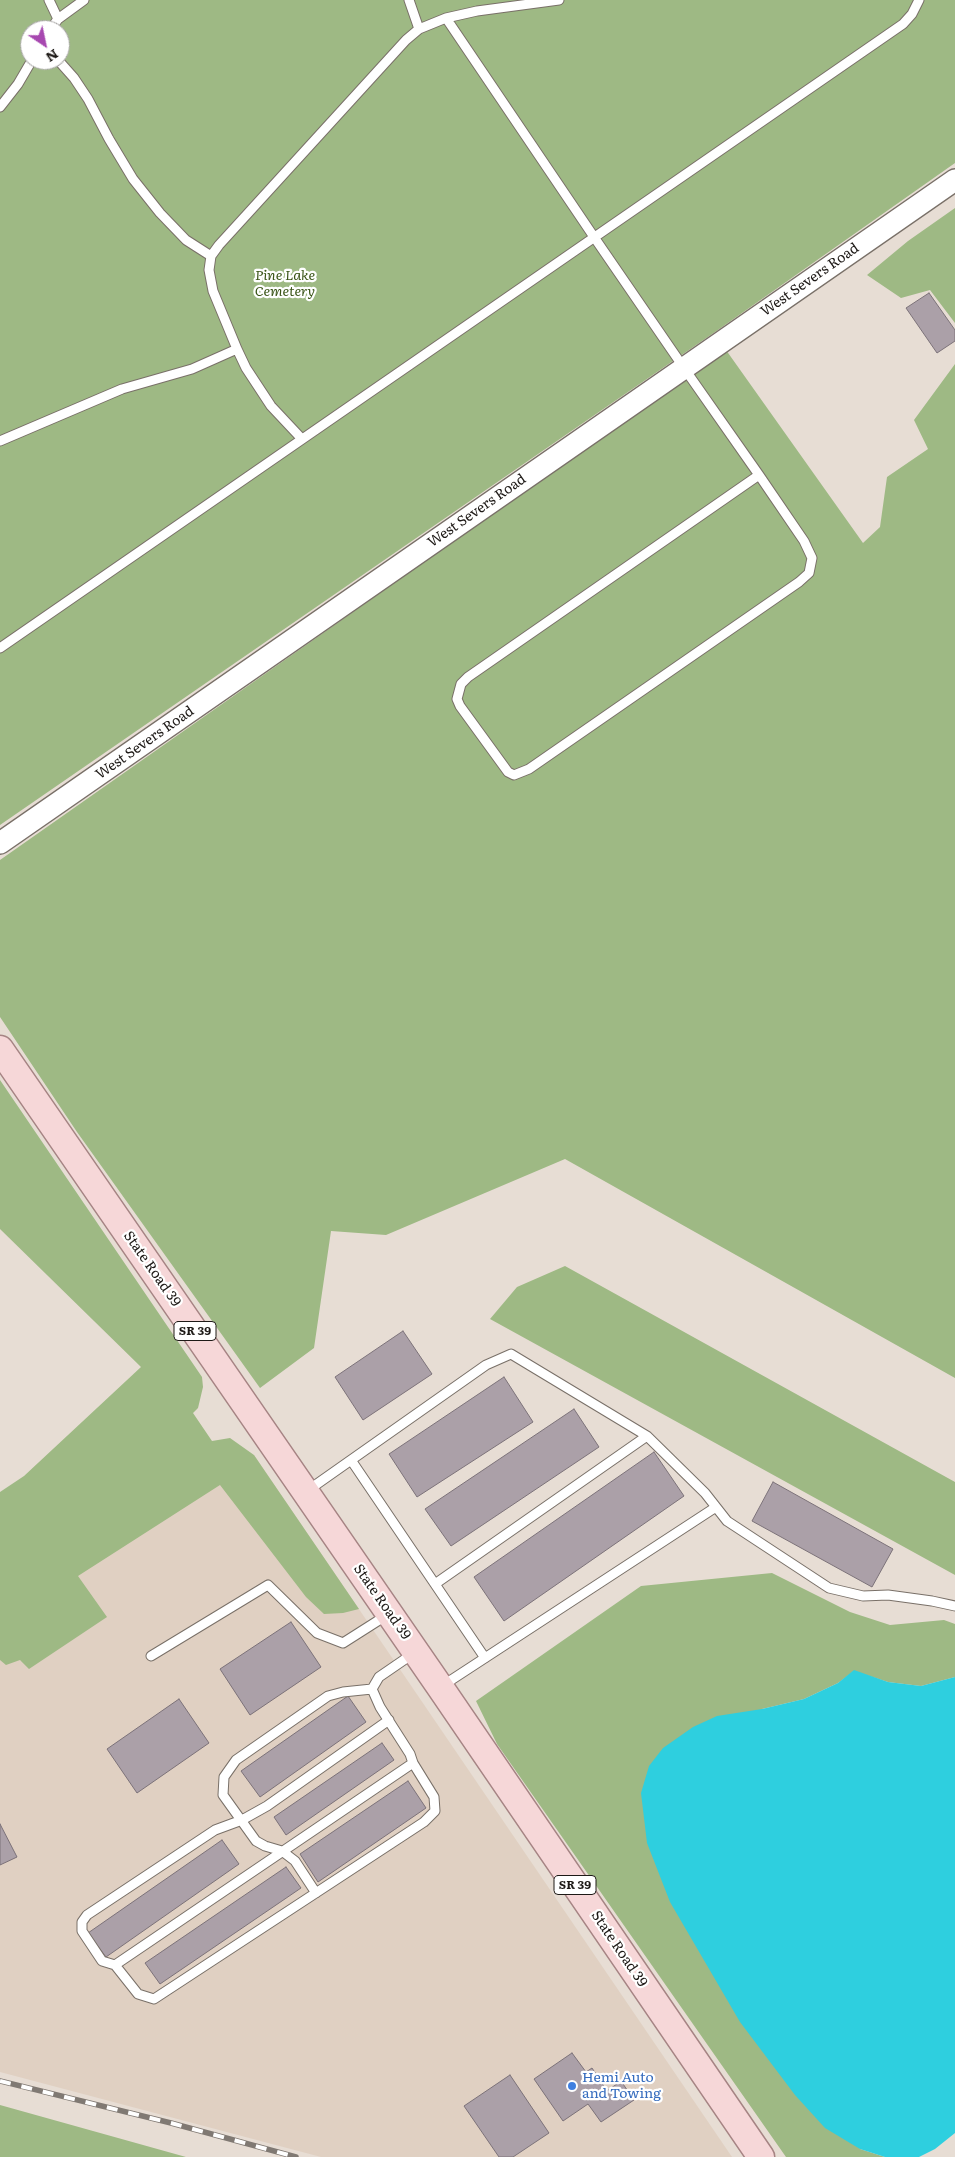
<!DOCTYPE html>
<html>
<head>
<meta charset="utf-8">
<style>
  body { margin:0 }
  #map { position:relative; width:955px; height:2157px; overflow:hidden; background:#e7ddd4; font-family:Literata,serif }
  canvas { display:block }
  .north { position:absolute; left:20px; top:20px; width:50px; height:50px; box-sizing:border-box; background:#fff; border:1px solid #a5a3a2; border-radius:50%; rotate:146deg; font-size:14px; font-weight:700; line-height:20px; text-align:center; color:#1e1a17 }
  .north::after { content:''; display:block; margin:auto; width:18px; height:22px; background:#a748b0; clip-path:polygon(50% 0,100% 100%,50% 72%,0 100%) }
</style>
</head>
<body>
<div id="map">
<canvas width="955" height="2157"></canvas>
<div class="north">N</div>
</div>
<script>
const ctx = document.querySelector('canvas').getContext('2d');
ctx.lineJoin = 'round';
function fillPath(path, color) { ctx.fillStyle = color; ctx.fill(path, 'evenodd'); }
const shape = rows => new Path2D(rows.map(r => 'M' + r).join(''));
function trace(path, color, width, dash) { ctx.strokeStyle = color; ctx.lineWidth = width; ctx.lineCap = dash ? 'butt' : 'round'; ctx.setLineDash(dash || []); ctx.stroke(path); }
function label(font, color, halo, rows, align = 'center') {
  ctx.font = font + ' Literata,serif'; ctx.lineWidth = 4.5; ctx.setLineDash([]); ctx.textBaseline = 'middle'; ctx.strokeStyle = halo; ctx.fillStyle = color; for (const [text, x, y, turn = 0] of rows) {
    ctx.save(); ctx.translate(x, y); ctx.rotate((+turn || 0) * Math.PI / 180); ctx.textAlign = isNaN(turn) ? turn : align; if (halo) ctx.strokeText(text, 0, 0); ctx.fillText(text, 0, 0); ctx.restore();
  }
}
fillPath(shape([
  [254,1455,732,2157,321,2157,0,2072,0,1619]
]), '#e0d0c2');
fillPath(shape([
  [0,0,955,0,955,163,715,332,0,825],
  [30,30,60,30,60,60,30,60],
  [955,208,955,323,930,290,901,298,867,275,908,241],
  [726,350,863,543,880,527,887,477,928,449,914,420,955,364,955,1378,565,1159,386,1235,331,1231,314,1348,260,1388,77,1132,0,1017,0,860],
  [0,1080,202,1377,203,1387,198,1408,193,1413,212,1441,230,1438,254,1455,359,1609,343,1613,324,1614,306,1597,220,1485,78,1576,107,1617,29,1669,20,1660,6,1665,0,1660,0,1492,24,1476,141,1367,0,1229],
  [565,1266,955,1482,955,1575,490,1319,517,1287],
  [772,1573,850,1612,890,1625,944,1620,955,1624,955,1677,921,1686,888,1682,854,1671,838,1683,804,1699,762,1709,860,2149,885,2157,786,2157,497,1744,476,1701,641,1586],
  [0,2105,186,2157,0,2157]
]), '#9eb984');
fillPath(shape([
  [854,1670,888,1682,921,1686,955,1677,955,2133,935,2149,919,2157,885,2157,860,2149,825,2128,795,2095,740,2022,670,1902,647,1843,641,1793,649,1766,663,1748,693,1727,717,1716,762,1709,804,1699,838,1683]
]), '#2ecfdf');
const building = shape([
  [929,293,955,330,955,341,937,353,906,308,929,293],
  [403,1331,432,1374,363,1420,335,1377,403,1331],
  [504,1377,533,1422,417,1497,389,1454,504,1377],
  [574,1409,599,1447,451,1546,425,1509,574,1409],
  [654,1452,684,1496,504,1621,474,1577,654,1452],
  [773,1482,893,1549,872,1587,752,1521,773,1482],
  [291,1622,321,1667,250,1715,220,1669,291,1622],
  [348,1696,366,1722,260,1797,241,1771,348,1696],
  [179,1699,209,1743,137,1793,107,1749,179,1699],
  [382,1743,394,1760,286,1835,274,1817,382,1743],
  [408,1781,426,1808,318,1882,300,1854,408,1781],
  [0,1824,17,1857,0,1865,0,1824],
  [222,1840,239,1864,106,1957,88,1933,222,1840],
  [286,1867,301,1888,160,1984,145,1963,286,1867],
  [572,2053,586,2072,592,2068,607,2091,621,2081,634,2100,601,2122,588,2104,563,2121,534,2079,572,2053],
  [510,2075,549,2133,513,2157,499,2157,464,2106,510,2075]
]);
fillPath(building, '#aba0a8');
trace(building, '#7c7279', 1);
const service = shape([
  [49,0,58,19],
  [409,0,419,29],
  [446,18,594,237,684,368,759,475,804,541,812,558,809,573,799,582,529,769,514,775,508,772,460,706,457,699,461,684,468,677,759,475],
  [50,30,58,19,84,0],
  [58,60,74,78,88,99,109,139,133,179,160,213,186,240,211,256],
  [0,107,18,84,32,60],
  [301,438,271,406,246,368,237,349,213,291,209,270,211,256,219,245,406,40,419,29,446,18,477,11,559,0],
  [0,441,122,389,192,369,237,349],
  [0,648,903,24,912,14,919,0],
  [351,1460,485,1658],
  [307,1491,486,1365,511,1354,647,1436,705,1493,727,1521,829,1588,863,1596,888,1595,932,1601,955,1606],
  [435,1584,647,1436],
  [151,1656,268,1585,317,1633,343,1643,387,1615],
  [442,1686,716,1507],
  [413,1763,434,1797,435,1811,424,1822,154,1999,138,1994,115,1965,413,1763,410,1754,380,1707,372,1689,379,1677,414,1653],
  [316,1893,295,1861,282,1851,265,1846,256,1841,223,1795,224,1777,236,1760,328,1696,343,1692,372,1689],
  [115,1965,102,1961,82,1931,82,1922,87,1915,215,1830,242,1820,267,1806,389,1720]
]);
const tertiary = shape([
  [0,843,955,180]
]);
const primary = shape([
  [0,1049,440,1687,761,2157]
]);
trace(service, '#797068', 11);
trace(tertiary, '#797068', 24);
trace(primary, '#a68484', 29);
trace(service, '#fff', 9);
trace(tertiary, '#fff', 21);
trace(primary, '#f6d7d8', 26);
const rail = shape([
  [0,2081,171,2123,296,2157]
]);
trace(rail, '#807973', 5.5);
trace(rail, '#fff', 4, [11]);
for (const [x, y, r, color] of [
  [572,2086,5,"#3f7fe0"]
]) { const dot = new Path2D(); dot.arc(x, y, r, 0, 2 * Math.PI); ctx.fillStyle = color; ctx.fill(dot); trace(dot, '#fff', 2); }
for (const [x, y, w] of [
  [195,1331,42],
  [575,1885,42]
]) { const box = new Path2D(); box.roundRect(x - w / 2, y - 9.5, w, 19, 4); ctx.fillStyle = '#fff'; ctx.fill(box); trace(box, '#1e1a17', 1); }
label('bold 12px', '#1e1a17', null, [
  ["SR 39",195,1331],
  ["SR 39",575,1885]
]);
label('italic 14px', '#385315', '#fff', [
  ["Pine Lake",285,276],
  ["Cemetery",285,292]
]);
label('14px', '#1e1a17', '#fff', [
  ["West Severs Road",810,280,-35],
  ["West Severs Road",477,511,-35],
  ["West Severs Road",145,743,-35],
  ["State Road 39",152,1269,55],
  ["State Road 39",382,1602,55],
  ["State Road 39",619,1949,56]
]);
label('14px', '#366cbe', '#fff', [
  ["Hemi Auto",582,2078],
  ["and Towing",582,2094]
], 'left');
</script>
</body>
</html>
